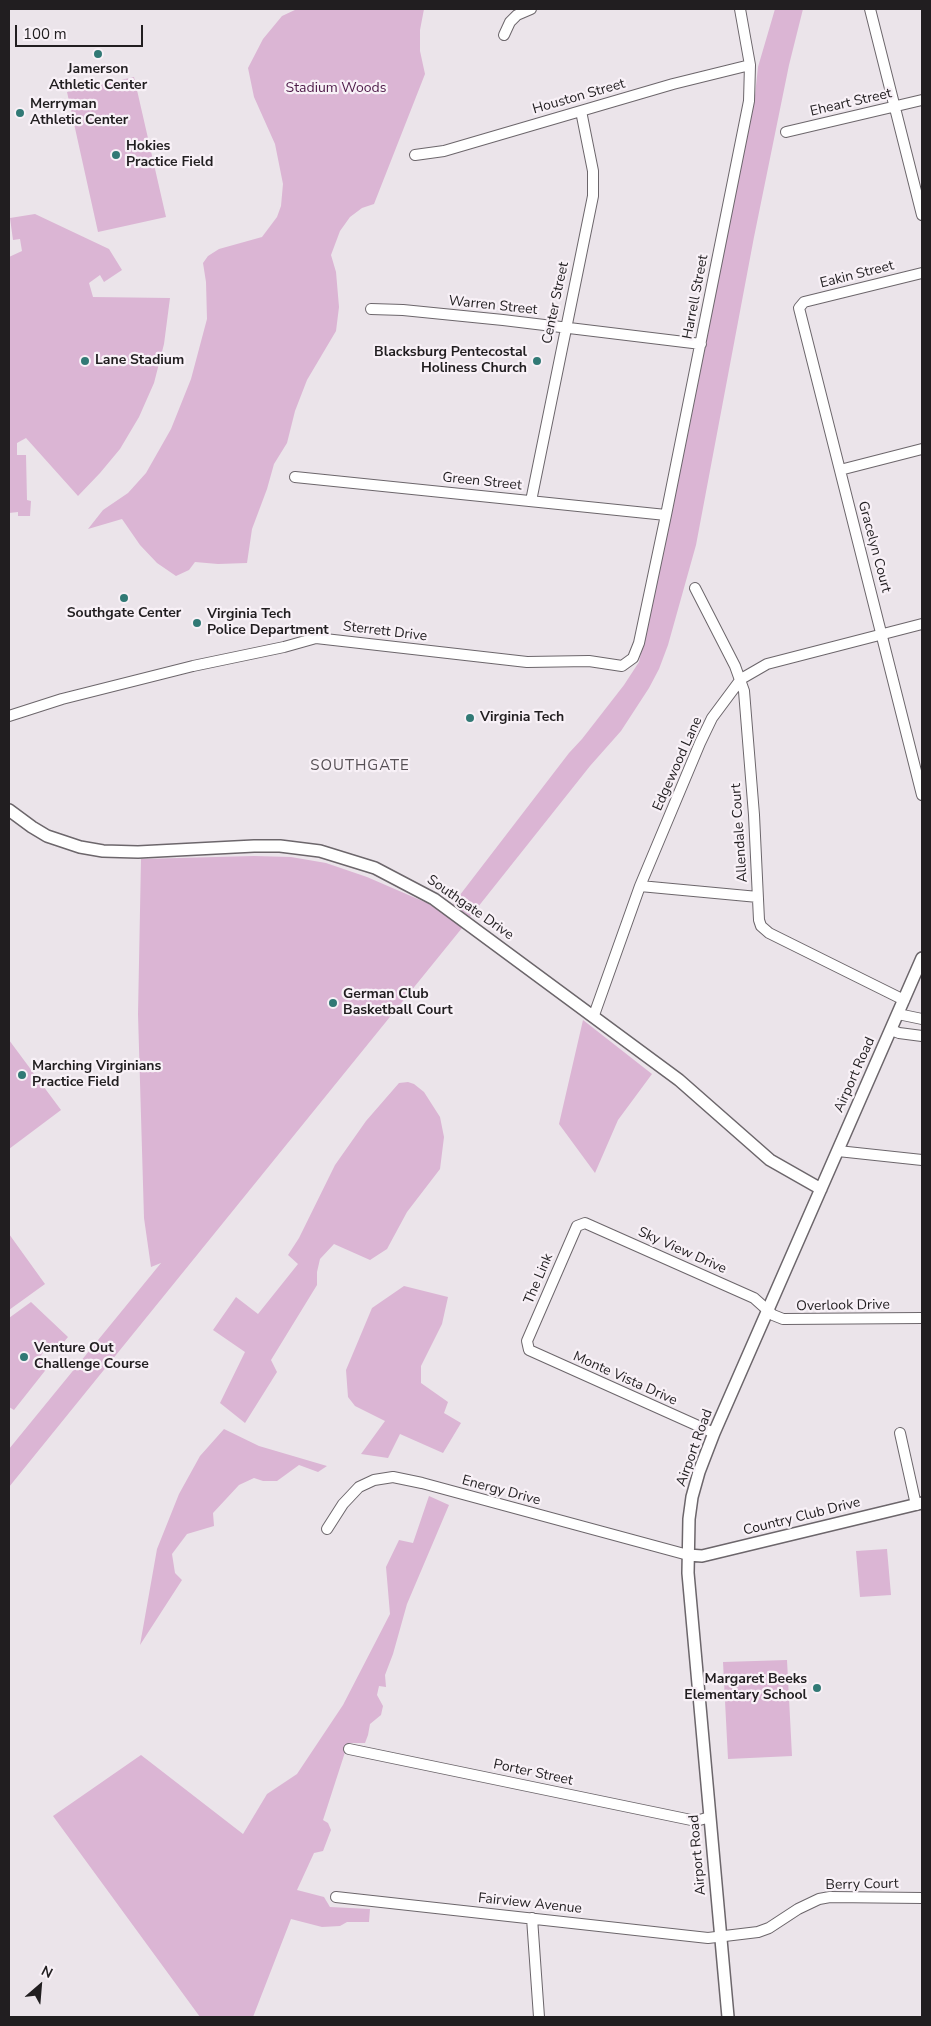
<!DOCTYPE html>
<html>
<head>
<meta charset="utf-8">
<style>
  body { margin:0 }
  #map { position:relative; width:931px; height:2026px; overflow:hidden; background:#ebe4ea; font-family:"Nunito Sans",sans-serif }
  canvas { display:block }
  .frame { position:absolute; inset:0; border:10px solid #211e20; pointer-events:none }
  .north { position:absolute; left:15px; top:1961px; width:50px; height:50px; -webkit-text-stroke:4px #f8f1f7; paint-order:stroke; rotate:27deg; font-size:14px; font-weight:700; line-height:20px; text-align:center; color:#211e20 }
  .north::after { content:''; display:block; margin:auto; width:18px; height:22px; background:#211e20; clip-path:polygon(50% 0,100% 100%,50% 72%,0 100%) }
  .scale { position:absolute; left:15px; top:25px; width:128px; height:22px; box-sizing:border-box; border:2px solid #211e20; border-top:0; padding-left:6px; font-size:15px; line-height:18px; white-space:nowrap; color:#211e20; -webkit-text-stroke:4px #f8f1f7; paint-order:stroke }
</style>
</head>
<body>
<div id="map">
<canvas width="931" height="2026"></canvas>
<div class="frame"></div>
<div class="north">N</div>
<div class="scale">100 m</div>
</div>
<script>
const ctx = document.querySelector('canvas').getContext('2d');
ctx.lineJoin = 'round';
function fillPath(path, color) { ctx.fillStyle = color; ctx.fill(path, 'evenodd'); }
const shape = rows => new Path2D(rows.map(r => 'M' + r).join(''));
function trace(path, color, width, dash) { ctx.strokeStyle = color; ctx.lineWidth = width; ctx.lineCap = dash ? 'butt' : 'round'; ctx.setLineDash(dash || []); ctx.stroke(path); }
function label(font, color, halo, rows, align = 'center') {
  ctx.font = font + ' "Nunito Sans",sans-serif'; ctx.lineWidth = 4.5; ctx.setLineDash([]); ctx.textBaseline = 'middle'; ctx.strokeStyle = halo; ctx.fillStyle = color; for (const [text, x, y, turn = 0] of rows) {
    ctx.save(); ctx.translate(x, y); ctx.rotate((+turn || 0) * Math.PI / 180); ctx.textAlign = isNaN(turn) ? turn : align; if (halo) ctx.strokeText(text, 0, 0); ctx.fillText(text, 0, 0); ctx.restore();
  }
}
fillPath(shape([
  [297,9,424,9,420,30,420,51,425,74,374,204,362,208,350,217,340,231,331,255,336,272,339,307,336,331,307,380,295,411,287,443,274,464,267,489,252,529,247,563,218,564,195,562,189,570,176,576,157,563,140,545,122,519,88,529,103,510,128,493,146,473,171,429,191,379,207,319,206,282,203,263,208,256,219,249,262,237,277,217,281,206,283,184,275,144,254,97,248,68,263,39,282,16],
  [775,9,803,9,789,65,754,237,696,545,668,645,659,669,649,688,621,731,590,766,470,917,453,904,569,753,582,739,624,685,639,662,689,429,755,95,758,67],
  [134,77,166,217,98,232,67,92],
  [35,214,109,249,122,270,104,282,100,275,89,283,93,297,170,298,164,344,154,383,139,417,120,449,100,473,78,496,26,438,17,443,17,455,26,455,27,500,31,501,30,516,18,516,18,512,9,513,9,257,22,251,20,239,13,240,10,218],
  [254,856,291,857,326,863,367,877,427,903,445,914,462,928,9,1487,9,1449,161,1263,151,1267,144,1218,138,1014,141,859],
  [583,1020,652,1074,618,1120,595,1173,559,1124],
  [9,1040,61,1110,9,1149],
  [408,1082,414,1084,424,1092,440,1117,444,1137,440,1169,407,1212,387,1249,370,1260,334,1244,320,1259,317,1272,317,1285,271,1360,277,1372,245,1423,220,1403,245,1352,213,1330,236,1297,258,1314,298,1264,288,1255,299,1238,335,1165,366,1121,399,1083],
  [9,1234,45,1284,9,1310],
  [404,1286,448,1297,442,1324,421,1366,421,1383,448,1402,444,1413,461,1423,443,1453,400,1434,388,1458,361,1454,385,1421,355,1406,348,1397,346,1370,372,1308],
  [31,1302,68,1337,54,1354,46,1349,38,1359,48,1367,14,1410,9,1407,9,1318],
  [224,1429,259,1446,327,1466,318,1472,299,1465,277,1481,263,1481,254,1478,239,1485,213,1513,214,1526,187,1534,172,1554,175,1573,182,1580,140,1645,157,1549,179,1494,200,1456],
  [429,1496,449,1505,407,1604,393,1654,385,1675,386,1687,379,1686,377,1695,383,1706,381,1715,370,1724,368,1735,365,1743,348,1743,323,1820,328,1823,331,1830,323,1851,314,1853,297,1890,324,1897,330,1907,370,1909,369,1922,347,1922,340,1926,322,1927,291,1919,253,2017,200,2017,53,1816,141,1755,243,1834,267,1794,297,1774,343,1705,390,1614,386,1567,399,1540,413,1543],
  [887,1549,891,1595,860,1597,856,1551],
  [787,1660,792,1756,728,1759,723,1662]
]), '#dbb5d4');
const minor = shape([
  [870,9,922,215],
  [504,35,510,22,517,15,531,9],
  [786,132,922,100],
  [415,155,444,151,673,84,750,65],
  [922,273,804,302,799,308,922,795],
  [371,309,403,310,503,320,701,344],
  [840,470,922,449],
  [295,477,666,515],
  [531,501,593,196,593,171,581,111],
  [695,588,735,666,744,691,754,815,759,920,761,926,769,933,904,1000],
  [9,716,62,699,193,666,284,647,316,638,527,662,589,661,622,666,633,658,639,643,666,515,749,101,750,65,740,9],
  [640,886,758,897],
  [898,1014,922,1019],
  [594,1015,640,886,700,743,712,718,741,679,767,664,922,624],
  [891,1030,899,1033,922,1036],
  [838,1151,922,1160],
  [714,1433,529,1350,527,1341,577,1226,585,1223,754,1298,773,1315,783,1319,922,1318],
  [900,1433,916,1505],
  [327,1529,343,1504,359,1487,374,1480,393,1477,422,1483,688,1555],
  [349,1749,696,1821,710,1817],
  [336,1897,708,1938,758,1932,769,1928,798,1909,819,1899,830,1897,922,1898],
  [532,1918,539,2017]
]);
const tertiary = shape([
  [9,810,32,827,47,836,80,847,103,851,138,852,254,846,280,846,320,851,375,868,434,899,679,1080,770,1160,821,1189],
  [688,1555,702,1556,922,1503],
  [728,2017,688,1573,689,1519,692,1497,699,1472,714,1433,922,958]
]);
trace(minor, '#6c666b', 12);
trace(tertiary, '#6c666b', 14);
trace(minor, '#fff', 10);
trace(tertiary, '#fff', 11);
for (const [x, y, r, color] of [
  [98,54,5,"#317975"],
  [20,113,5,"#317975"],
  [116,155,5,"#317975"],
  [85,361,5,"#317975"],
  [537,361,5,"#317975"],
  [124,598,5,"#317975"],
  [197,623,5,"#317975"],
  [470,718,5,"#317975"],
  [333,1003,5,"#317975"],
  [22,1075,5,"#317975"],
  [24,1357,5,"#317975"],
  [817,1688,5,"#317975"]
]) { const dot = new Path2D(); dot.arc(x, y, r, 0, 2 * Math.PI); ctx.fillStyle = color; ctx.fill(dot); trace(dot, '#f8f1f7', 2); }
label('bold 14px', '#211e20', '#f8f1f7', [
  ["Jamerson",98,70,"center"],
  ["Athletic Center",98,86,"center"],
  ["Merryman",30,105],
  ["Athletic Center",30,121],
  ["Hokies",126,147],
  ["Practice Field",126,163],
  ["Blacksburg Pentecostal",527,353,"right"],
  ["Holiness Church",527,369,"right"],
  ["Lane Stadium",95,361],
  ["Southgate Center",124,614,"center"],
  ["Virginia Tech",207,615],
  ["Police Department",207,631],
  ["Virginia Tech",480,718],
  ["German Club",343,995],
  ["Basketball Court",343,1011],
  ["Marching Virginians",32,1067],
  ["Practice Field",32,1083],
  ["Venture Out",34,1349],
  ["Challenge Course",34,1365],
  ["Margaret Beeks",807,1680,"right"],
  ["Elementary School",807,1696,"right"]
], 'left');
label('14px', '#4d1a48', '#f8f1f7', [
  ["Stadium Woods",336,89]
]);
label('14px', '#211e20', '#f8f1f7', [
  ["Houston Street",579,97,-16],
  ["Eheart Street",851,103,-13],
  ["Eakin Street",857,275,-14],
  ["Harrell Street",696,297,-79],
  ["Center Street",556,303,-78],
  ["Warren Street",493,306,6],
  ["Green Street",482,482,6],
  ["Gracelyn Court",874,547,75],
  ["Sterrett Drive",385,632,7],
  ["Edgewood Lane",678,764,-66],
  ["Allendale Court",740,833,-94],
  ["Southgate Drive",470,908,35],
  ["Airport Road",855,1075,-66],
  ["Sky View Drive",682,1251,24],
  ["The Link",539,1279,-67],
  ["Overlook Drive",843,1306,-1],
  ["Monte Vista Drive",625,1379,24],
  ["Airport Road",695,1448,-70],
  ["Energy Drive",501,1491,15],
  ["Country Club Drive",802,1517,-14],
  ["Porter Street",533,1773,12],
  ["Airport Road",698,1855,-95],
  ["Berry Court",862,1885,-1],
  ["Fairview Avenue",530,1904,6]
]);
ctx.letterSpacing = '1px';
label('15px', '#565055', '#f8f1f7', [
  ["SOUTHGATE",360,766]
]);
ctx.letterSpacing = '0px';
</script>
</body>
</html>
